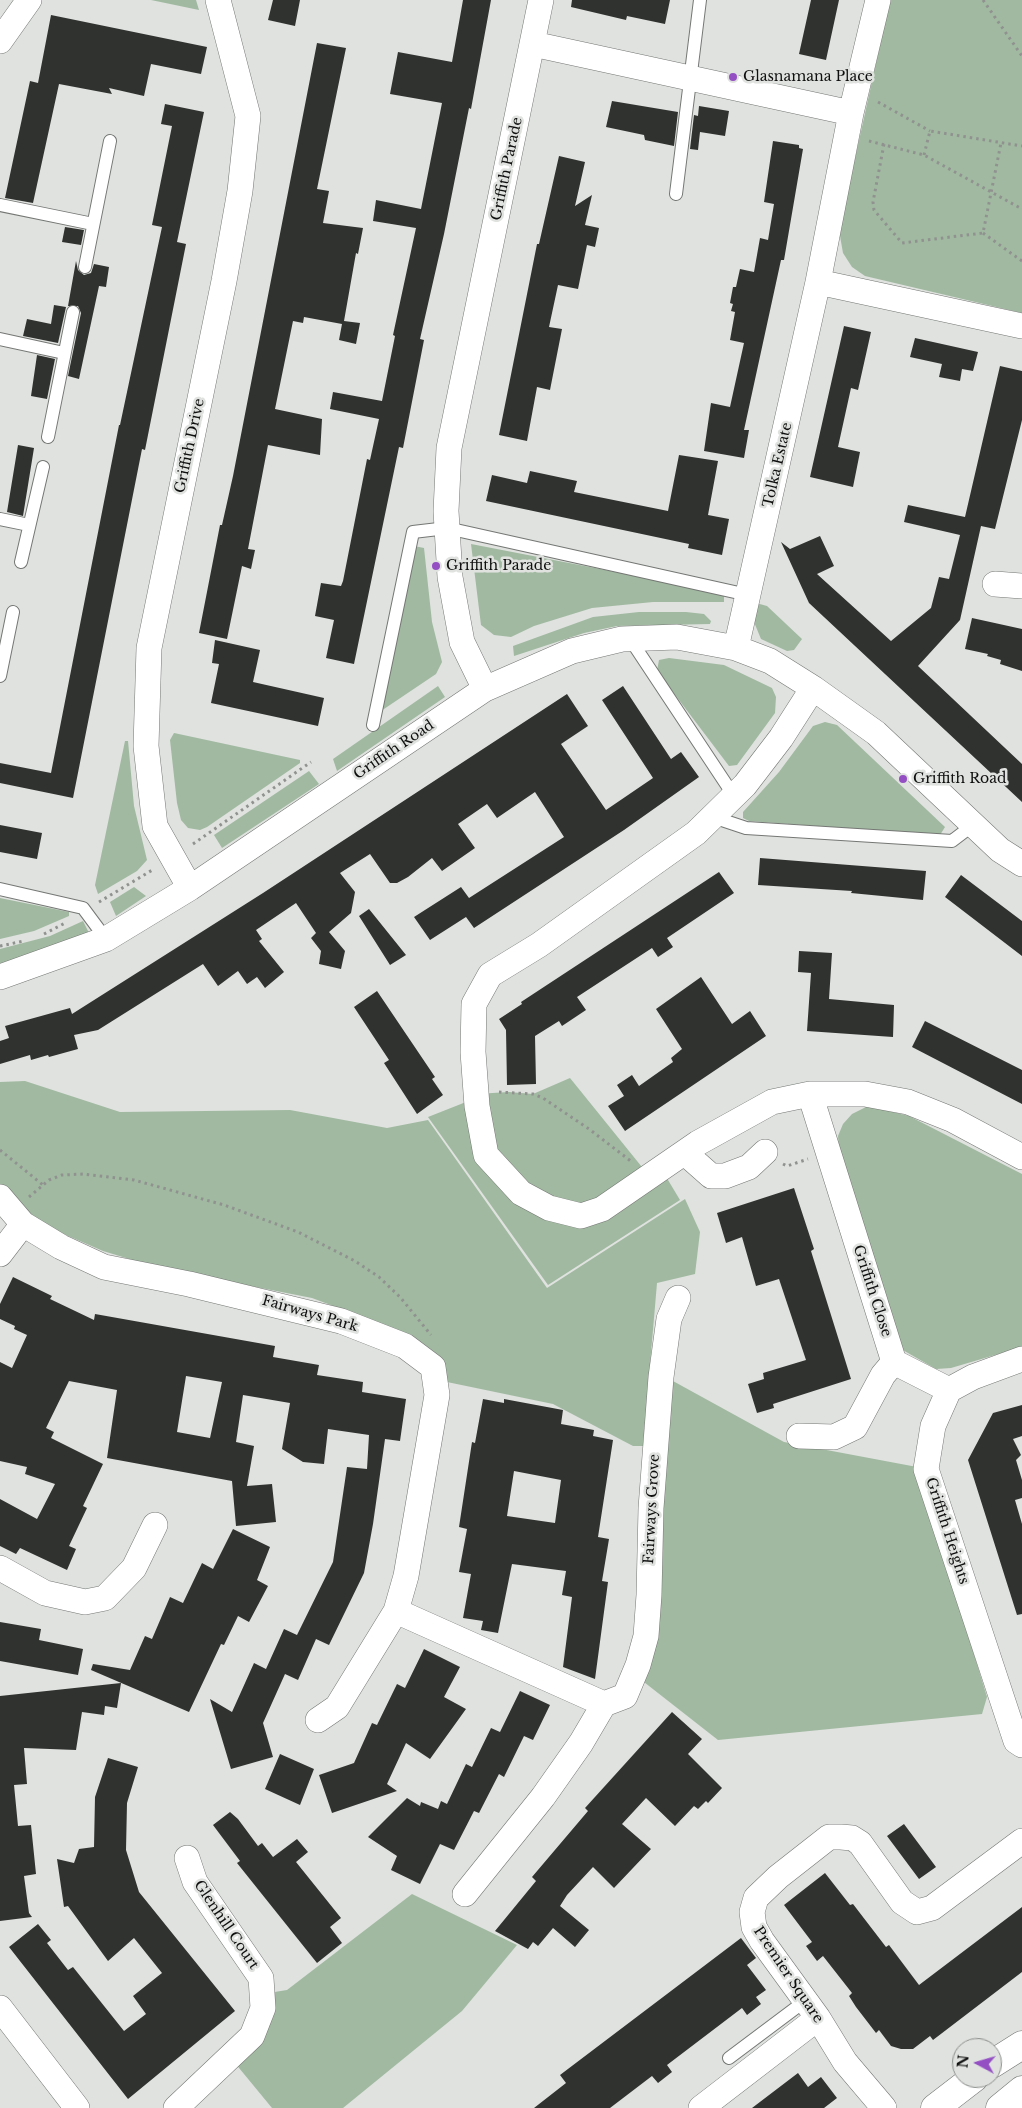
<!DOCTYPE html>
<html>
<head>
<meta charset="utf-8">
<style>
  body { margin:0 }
  #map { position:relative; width:1022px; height:2108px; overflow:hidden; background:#dfe2df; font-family:"Libre Baskerville",serif }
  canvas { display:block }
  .north { position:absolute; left:952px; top:2038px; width:50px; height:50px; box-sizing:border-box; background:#dfe2df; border:1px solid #8b8e8b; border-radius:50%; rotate:276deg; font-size:14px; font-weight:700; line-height:20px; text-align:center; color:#0e0f0e }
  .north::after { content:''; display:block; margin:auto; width:18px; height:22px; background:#944fc3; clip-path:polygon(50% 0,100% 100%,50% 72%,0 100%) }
</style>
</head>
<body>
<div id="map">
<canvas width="1022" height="2108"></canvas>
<div class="north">N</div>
</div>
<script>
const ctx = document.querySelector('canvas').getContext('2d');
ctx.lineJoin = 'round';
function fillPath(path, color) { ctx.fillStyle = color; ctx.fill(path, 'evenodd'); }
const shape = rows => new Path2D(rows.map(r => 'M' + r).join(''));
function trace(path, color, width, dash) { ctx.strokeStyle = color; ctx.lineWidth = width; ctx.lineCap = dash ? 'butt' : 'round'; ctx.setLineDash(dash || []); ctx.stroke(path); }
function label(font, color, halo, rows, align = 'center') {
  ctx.font = font + ' "Libre Baskerville",serif'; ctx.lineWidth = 5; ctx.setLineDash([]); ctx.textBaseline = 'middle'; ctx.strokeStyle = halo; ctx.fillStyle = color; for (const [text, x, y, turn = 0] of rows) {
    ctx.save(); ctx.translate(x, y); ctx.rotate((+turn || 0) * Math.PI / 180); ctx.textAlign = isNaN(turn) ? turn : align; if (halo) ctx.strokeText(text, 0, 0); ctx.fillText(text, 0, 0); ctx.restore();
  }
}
fillPath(shape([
  [151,0,196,0,199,10],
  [890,0,1022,0,1022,313,865,276,852,267,843,253,840,236,841,222],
  [471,544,724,593,724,602,653,602,592,608,534,626,511,637,494,635,481,625],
  [414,546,424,548,432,622,442,662,436,674,381,711],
  [756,603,767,606,802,639,794,650,787,651,761,639,754,622],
  [639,612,686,612,704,614,711,621,710,624,617,626,584,633,514,656,513,646,593,617],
  [669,658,724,665,772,688,776,697,775,713,737,765,729,766,657,671,659,660],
  [438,686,445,697,337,771,333,759],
  [825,722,837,725,945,827,940,835,749,821,743,818,743,812,779,772,813,726],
  [174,733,300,760,300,763,207,827,200,830,188,828,181,820,177,803,170,740],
  [125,741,128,741,134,806,147,860,137,871,98,894,95,885],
  [309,771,319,784,222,848,214,835],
  [134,887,146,896,116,916,110,902],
  [0,898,69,912,69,916,34,931,0,939],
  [83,921,89,933,0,965,0,949,50,936],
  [570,1078,650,1177,662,1170,680,1200,548,1285,428,1117,466,1102,476,1094,509,1092,533,1094],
  [25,1081,120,1112,290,1110,387,1128,428,1120,547,1288,685,1199,700,1232,695,1274,657,1283,643,1446,633,1446,553,1404,447,1382,371,1320,312,1298,159,1268,103,1251,29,1219,0,1189,0,1082],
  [868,1106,909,1116,1022,1174,1022,1347,951,1368,936,1369,901,1349,839,1150,838,1136,843,1124,852,1114],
  [662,1375,784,1442,917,1467,987,1697,982,1714,718,1740,635,1675],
  [412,1894,517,1945,462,2011,343,2108,272,2108,230,2057,262,1994,287,1990]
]), '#a1b9a1');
fillPath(shape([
  [273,0,300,0,295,26,268,20],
  [463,0,491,0,471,109,469,108,444,234,420,339,424,340,403,448,399,447,354,664,326,658,334,620,315,616,321,583,341,586,343,581,367,459,370,460,379,419,330,409,333,392,382,401,395,336,393,335,416,228,373,221,376,200,421,209,442,103,390,94,398,52,452,62],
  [572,0,670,0,665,24,627,16,626,20,571,7],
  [811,0,839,0,826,60,799,54],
  [51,15,207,47,201,74,151,64,144,96,109,88,112,94,59,84,33,203,5,198,30,81,38,83],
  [317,43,346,48,317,189,329,191,323,223,363,228,358,254,356,253,344,321,360,323,356,344,339,340,342,324,304,317,303,323,293,321,275,409,322,419,320,455,268,445,248,549,255,550,251,569,242,566,227,639,199,633,220,525,222,525,233,476],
  [612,101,678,112,674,146,645,140,644,135,606,127],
  [165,104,204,112,177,242,186,244,145,450,142,449,73,798,0,783,0,763,51,773,119,425,120,425,162,227,152,225,172,126,161,124],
  [699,106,729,111,725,136,700,132,698,150,690,149,694,115,698,116],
  [773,141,799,145,799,148,803,149,784,260,781,260,744,430,749,430,744,458,704,451,711,403,730,407,744,343,730,340,735,312,731,311,733,304,730,303,733,287,736,287,740,269,754,272,760,238,768,240,774,204,764,202],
  [559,156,585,162,575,206,592,195,585,225,599,228,595,247,587,245,578,289,558,285,549,327,562,329,550,390,537,387,527,441,499,435,537,244,539,244],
  [65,227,84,230,81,245,62,242],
  [76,261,78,270,84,275,91,273,94,264,109,267,106,287,99,286,79,379,68,376,81,313,78,306,68,306],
  [54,305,66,307,58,343,23,336,27,319,51,324],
  [844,326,871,332,858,390,851,388,838,447,860,452,853,487,810,477],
  [915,338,978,352,973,371,962,369,960,381,939,377,942,364,910,357],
  [37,355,55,359,47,399,31,396],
  [1000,366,1022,371,1022,420,995,529,981,526,960,620,918,666,1022,764,1022,802,809,603,781,542,790,549,820,536,834,566,817,574,891,641,931,608,939,577,949,579,960,535,904,522,908,505,965,517],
  [18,445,34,448,23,516,7,512],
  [679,455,718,461,708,515,729,519,722,555,688,548,689,544,486,501,492,475,527,483,530,471,577,481,574,492,668,511],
  [972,618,1022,629,1022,671,1000,664,1001,660,987,656,988,654,965,649],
  [215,640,260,650,253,682,324,698,318,726,211,703,219,664,212,663],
  [623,686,671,759,681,752,699,777,624,830,474,928,466,917,430,940,414,917,461,887,469,898,564,837,535,792,497,818,487,804,458,824,475,848,442,871,432,858,408,877,397,883,390,883,370,854,340,873,355,892,351,913,329,932,345,951,341,969,319,964,321,951,311,938,316,933,296,903,256,930,262,939,259,941,284,972,265,988,257,977,247,984,238,971,218,986,203,964,98,1030,74,1035,78,1049,49,1057,48,1055,31,1060,30,1055,0,1064,0,1041,9,1038,5,1026,70,1008,72,1014,263,893,567,694,588,726,561,744,606,810,653,778,602,700],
  [0,825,42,833,37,859,0,852],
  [760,858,926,871,923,900,851,893,852,891,758,885],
  [719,872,734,893,667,938,673,947,658,957,652,948,577,997,586,1010,562,1026,559,1021,535,1036,536,1084,507,1085,506,1030,499,1019,522,1004,521,1002],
  [961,875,1022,921,1022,956,945,897],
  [369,909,406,955,390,965,359,916],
  [799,951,832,953,829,999,894,1005,893,1037,807,1031,811,973,798,972],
  [701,977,732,1024,750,1011,766,1036,625,1131,608,1106,624,1096,617,1085,632,1075,639,1086,673,1062,671,1058,682,1049,656,1009],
  [377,991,435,1077,432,1079,443,1095,417,1114,384,1063,389,1060,354,1007],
  [925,1021,1022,1070,1022,1104,912,1047],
  [794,1188,814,1249,811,1251,851,1379,773,1404,774,1408,757,1413,748,1384,764,1379,763,1373,806,1360,779,1279,756,1286,742,1237,726,1243,717,1213],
  [13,1277,52,1296,50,1299,94,1320,95,1314,275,1346,273,1357,319,1365,317,1375,363,1382,362,1392,406,1399,400,1441,385,1439,373,1524,364,1573,329,1645,316,1639,298,1680,285,1674,263,1723,273,1757,231,1769,210,1699,232,1712,254,1663,266,1669,284,1629,297,1635,333,1562,347,1467,367,1469,369,1435,328,1429,324,1464,303,1462,282,1449,290,1403,243,1395,236,1442,254,1446,247,1486,272,1484,276,1522,236,1526,232,1481,107,1458,117,1390,69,1381,46,1428,54,1432,51,1438,103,1464,83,1506,87,1508,69,1546,76,1549,67,1570,20,1548,16,1554,0,1546,0,1499,37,1519,55,1484,25,1474,27,1467,0,1461,0,1362,12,1368,27,1335,14,1329,15,1326,0,1319,0,1304],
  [186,1376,222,1382,210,1438,177,1432],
  [483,1399,504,1403,504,1399,563,1410,561,1424,594,1430,593,1436,613,1440,598,1537,609,1539,602,1581,608,1582,595,1679,563,1667,572,1597,562,1595,566,1571,512,1564,498,1633,481,1630,483,1621,463,1618,471,1574,459,1572,467,1529,459,1527,472,1442,475,1443],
  [514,1471,561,1480,555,1523,507,1516],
  [1022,1405,1022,1436,1013,1439,1021,1455,1016,1460,1022,1480,1022,1498,1015,1500,1022,1524,1022,1614,1017,1615,968,1460,993,1413],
  [233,1529,270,1547,257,1580,268,1586,249,1622,238,1616,224,1645,221,1644,189,1712,91,1670,93,1664,130,1670,145,1636,152,1639,170,1597,183,1603,202,1563,213,1569],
  [0,1622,41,1629,39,1640,83,1649,78,1675,0,1661],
  [424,1649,460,1667,444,1697,466,1709,430,1759,406,1743,387,1784,397,1791,332,1813,319,1775,354,1763,372,1723,377,1725,397,1684,405,1688],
  [121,1683,117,1708,105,1706,104,1715,82,1712,76,1750,24,1748,27,1784,14,1785,18,1826,31,1825,36,1874,24,1876,29,1913,32,1917,0,1921,0,1696],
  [520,1691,550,1705,533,1740,524,1736,504,1777,499,1774,479,1813,474,1811,454,1850,440,1844,420,1884,391,1870,397,1856,368,1837,407,1798,420,1806,421,1802,438,1809,441,1801,447,1804,466,1764,472,1767,491,1728,500,1732],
  [672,1712,702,1739,688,1754,722,1788,708,1803,706,1801,698,1809,694,1806,675,1826,646,1798,622,1824,651,1849,614,1888,593,1867,567,1895,560,1906,589,1930,575,1947,553,1928,538,1946,533,1942,528,1949,495,1931,536,1881,532,1877,588,1811,585,1808],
  [280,1754,314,1769,300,1805,265,1789],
  [108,1758,138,1767,127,1803,126,1850,139,1892,235,2011,128,2099,9,1947,38,1924,51,1940,47,1943,68,1970,73,1967,124,2031,146,2014,133,1996,162,1973,134,1938,108,1961,68,1906,64,1907,57,1859,74,1863,79,1849,94,1847,95,1797],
  [230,1812,238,1819,258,1846,262,1843,273,1857,297,1839,308,1852,296,1862,341,1918,330,1927,342,1943,317,1963,237,1863,240,1861,213,1825],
  [904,1824,936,1867,919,1879,887,1836],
  [825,1873,850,1905,853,1904,886,1947,889,1945,919,1985,1022,1907,1022,1972,933,2040,930,2036,913,2049,901,2049,891,2046,879,2030,876,2033,856,2007,849,1996,852,1993,823,1956,817,1961,806,1946,812,1942,784,1905],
  [741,1938,756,1958,747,1965,766,1990,756,1997,761,2004,747,2015,742,2008,667,2065,672,2072,658,2083,652,2076,610,2108,534,2108,566,2083,560,2075],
  [798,2073,808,2087,821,2077,837,2098,824,2108,752,2108]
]), '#303230');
const lane = shape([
  [676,194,700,0],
  [0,205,93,224],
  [85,267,110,141],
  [0,339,64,353],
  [48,437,73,312],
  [0,519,29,525],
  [21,562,43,467],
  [630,639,734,796],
  [0,676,13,612],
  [373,725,413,532,447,528,748,595],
  [713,817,746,828,952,841,973,825],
  [0,889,83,908,106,939],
  [729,2058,805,2001]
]);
const street = shape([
  [878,0,851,113,818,282,1022,326],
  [0,41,29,0],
  [533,44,851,113],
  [995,584,1022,586],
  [736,648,818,282],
  [813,688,781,738,745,785,696,833,539,945,490,975,474,1004,473,1052,477,1106,486,1155,521,1193,549,1208,581,1216,602,1209,698,1143,772,1102,810,1094,865,1094,908,1102,953,1120,1022,1157],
  [485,689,462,642,450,577,446,511,449,448,541,0],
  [190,888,155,826,146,746,149,648,224,281,240,191,248,116,218,0],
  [0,977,106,939,190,888,485,689,572,651,622,639,677,637,736,648,770,661,813,688,876,733,1000,850,1022,864],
  [810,1094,894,1362],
  [685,1153,711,1176,725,1176,749,1167,765,1152],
  [0,1197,23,1224,61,1247,104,1267,189,1284,341,1321,405,1346,433,1367,437,1395,406,1576,396,1611,337,1707,318,1720],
  [0,1254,23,1224],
  [1022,1359,973,1377,949,1390,933,1426,926,1469,1016,1741,1022,1745],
  [894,1362,949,1390],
  [799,1436,834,1437,855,1427,883,1375,894,1362],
  [0,1568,45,1593,85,1602,105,1598,134,1568,155,1525],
  [396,1611,604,1704,625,1696,638,1665,646,1636,649,1595,651,1508,661,1377,669,1319,678,1298],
  [465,1894,543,1797,581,1743,604,1704],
  [0,2008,77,2108],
  [176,2108,252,2036,263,2008,261,1978,195,1882,187,1858],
  [701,2108,818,2018],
  [884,2108,845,2062,818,2018,762,1941,754,1927,752,1912,756,1898,778,1877,829,1837,841,1837,852,1838,860,1843,902,1902,917,1912,932,1908,1022,1841]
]);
const secondary = shape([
  [992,2064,1022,2045],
  [935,2108,974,2078],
  [1000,2108,1022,2090]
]);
trace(lane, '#747774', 14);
trace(street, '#747774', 26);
trace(secondary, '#747774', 29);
trace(shape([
  [983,0,1022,56],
  [878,102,930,131],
  [869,141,924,155,1022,209],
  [884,144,873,202,874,210,902,243,983,233,1001,143],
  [924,155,930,131,1022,146],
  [983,233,1022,261],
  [193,844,311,762],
  [99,902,154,869],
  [44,934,67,922],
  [0,946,24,941],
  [499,1092,533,1094,543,1098,589,1129,632,1162],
  [0,1150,43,1185],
  [783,1164,787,1166,808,1159],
  [29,1197,49,1180,62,1175,83,1174,134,1180,224,1205,298,1232,355,1261,379,1277,400,1297,431,1335]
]), '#909290', 3, [2.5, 4]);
trace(lane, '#fff', 12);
trace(street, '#fff', 25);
trace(secondary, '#fff', 28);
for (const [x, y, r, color] of [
  [733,77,5,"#944fc3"],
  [436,566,5,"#944fc3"],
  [903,779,5,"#944fc3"]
]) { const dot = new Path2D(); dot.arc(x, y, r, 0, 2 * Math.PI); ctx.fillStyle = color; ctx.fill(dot); trace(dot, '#dfe2df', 2); }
label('14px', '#0e0f0e', '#dfe2df', [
  ["Glasnamana Place",743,77],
  ["Griffith Parade",446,566],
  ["Griffith Road",913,779]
], 'left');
label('14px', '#0e0f0e', '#dfe2df', [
  ["Griffith Parade",507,169,-78],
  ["Griffith Drive",190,446,-78],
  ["Tolka Estate",778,465,-77],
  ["Griffith Road",394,750,-34],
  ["Griffith Close",872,1291,72],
  ["Fairways Park",310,1314,16],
  ["Fairways Grove",652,1509,-87],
  ["Griffith Heights",947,1531,72],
  ["Glenhill Court",226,1925,56],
  ["Premier Square",788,1975,56]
]);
</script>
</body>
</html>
